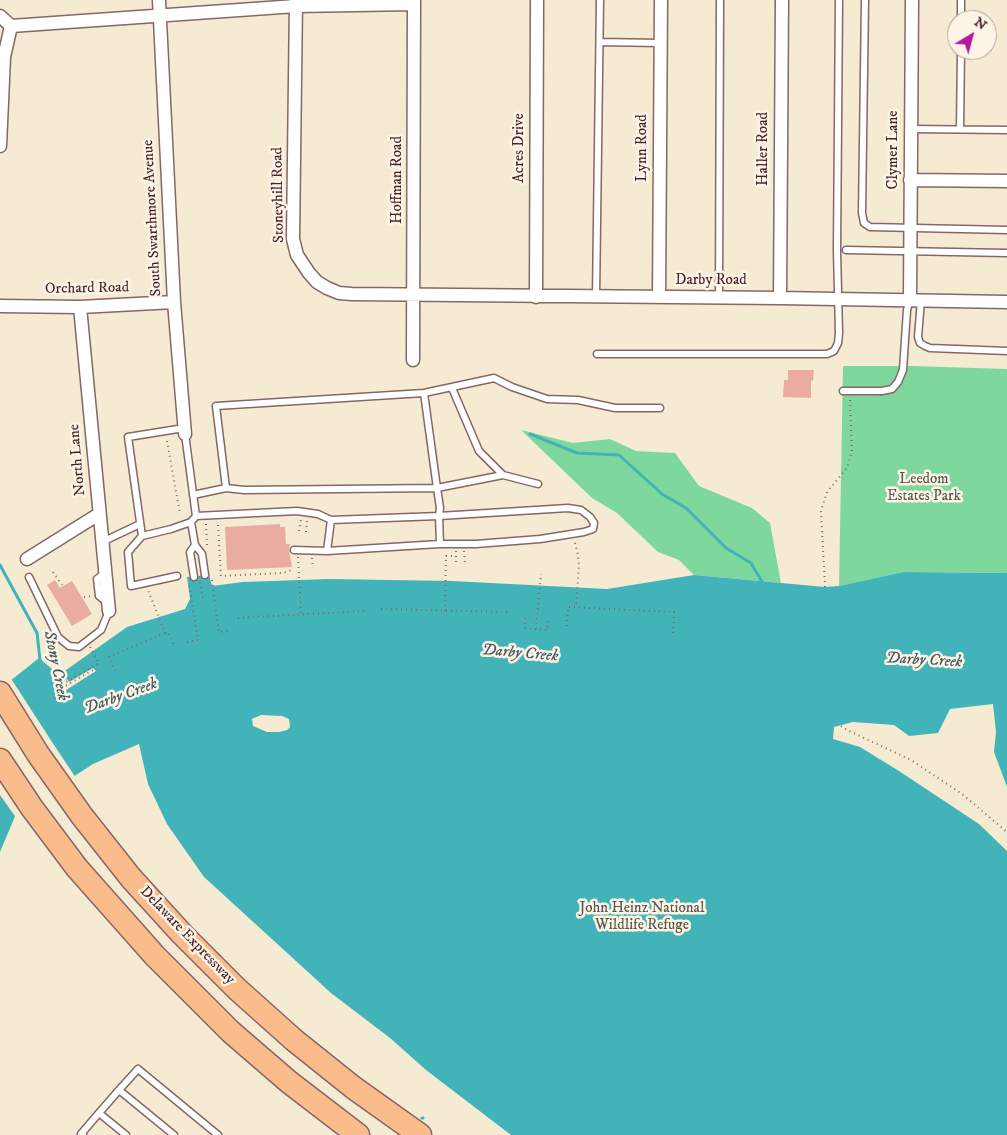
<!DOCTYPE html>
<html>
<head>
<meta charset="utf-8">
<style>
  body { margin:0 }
  #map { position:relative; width:1007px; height:1135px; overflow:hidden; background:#f5ebd3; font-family:"IM FELL DW Pica",serif }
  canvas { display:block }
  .north { position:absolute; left:947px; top:10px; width:50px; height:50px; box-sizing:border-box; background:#fcf5e5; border:1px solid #b59f9b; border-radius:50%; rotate:37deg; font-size:14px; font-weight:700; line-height:20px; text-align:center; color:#4a1f2b }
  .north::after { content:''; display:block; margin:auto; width:18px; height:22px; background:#b5179e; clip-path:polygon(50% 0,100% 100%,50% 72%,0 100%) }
</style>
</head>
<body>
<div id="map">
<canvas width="1007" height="1135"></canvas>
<div class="north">N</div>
</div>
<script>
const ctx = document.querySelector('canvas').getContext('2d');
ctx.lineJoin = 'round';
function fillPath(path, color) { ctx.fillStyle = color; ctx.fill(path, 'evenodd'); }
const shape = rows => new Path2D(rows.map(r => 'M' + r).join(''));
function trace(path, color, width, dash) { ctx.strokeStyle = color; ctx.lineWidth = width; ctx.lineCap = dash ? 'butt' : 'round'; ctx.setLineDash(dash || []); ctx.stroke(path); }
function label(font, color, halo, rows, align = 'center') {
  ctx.font = font + ' "IM FELL DW Pica",serif'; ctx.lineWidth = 5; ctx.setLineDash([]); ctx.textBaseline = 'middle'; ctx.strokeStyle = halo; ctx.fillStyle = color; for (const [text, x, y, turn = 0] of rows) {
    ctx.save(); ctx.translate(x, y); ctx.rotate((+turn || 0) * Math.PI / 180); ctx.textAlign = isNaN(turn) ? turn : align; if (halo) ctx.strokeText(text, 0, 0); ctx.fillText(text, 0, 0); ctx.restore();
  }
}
fillPath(shape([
  [843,366,913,366,1007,369,1007,573,903,572,839,586],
  [521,430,573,443,610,439,636,451,675,453,699,486,752,508,770,523,781,583,694,575,679,560,658,552,617,513,592,498]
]), '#7ed89e');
fillPath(shape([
  [903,572,1007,573,1007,787,994,752,996,732,993,704,950,709,938,733,909,736,894,725,853,722,834,727,833,739,860,747,899,771,979,824,1007,851,1007,1135,511,1135,426,1070,390,1038,331,993,204,877,167,824,148,784,139,744,93,764,16,814,0,852,0,689,39,658,59,675,127,627,185,609,190,599,187,577,209,575,212,586,243,582,329,579,452,581,607,589,694,575,825,587,839,586],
  [261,715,282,716,289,719,290,727,287,730,279,732,267,732,253,726,252,719]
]), '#43b3ba');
fillPath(shape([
  [93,668,96,671,63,692,58,684,67,679,69,682],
  [10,677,52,742,76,778,18,816,17,819,0,795,0,686]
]), '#f5ebd3');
trace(shape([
  [530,434,577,453,619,455,662,494,686,508,726,548,751,563,764,585],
  [0,565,37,633,40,660],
  [422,1118,423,1118]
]), '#43b3ba', 3);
fillPath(shape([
  [788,370,814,370,813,381,811,380,811,398,783,397,784,380,788,380],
  [280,524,280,527,285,527,286,544,290,544,289,550,292,567,227,570,225,527],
  [55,580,60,588,72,581,92,614,72,626,47,585]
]), '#eaaca2');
const lane = shape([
  [865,0,862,213,864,223,870,227,1007,230],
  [961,20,961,0],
  [600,42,660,43],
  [911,129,1007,130],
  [960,129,961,50],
  [846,250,1007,253],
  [596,297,600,0],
  [719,297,720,0],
  [921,300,918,337,920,343,925,346,930,348,1007,351],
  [597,354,827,354,834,351,838,343,839,333,837,250,839,0],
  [452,388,479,451,503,475],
  [843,391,882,391,892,389,898,382,903,370,907,310,910,299],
  [424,393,494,378,512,387,547,399,578,400,615,408,660,408],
  [184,428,128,437,142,536,171,529,191,522,196,516,185,434],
  [193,495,226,488],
  [196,516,297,511,318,514,331,520,439,516,440,544,327,551,331,520],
  [191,522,195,545,190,552,194,577],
  [142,536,128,552,131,586,177,576],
  [102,542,140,524],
  [440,544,476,544,540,539,584,532,593,529,594,523,590,517,581,510,568,508,439,516,440,508,437,488,424,393,216,406,226,488,244,490,437,488,503,475,538,484],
  [195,545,202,554,205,575],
  [294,550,327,551],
  [105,573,97,579,99,596,108,603],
  [29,577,58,637,69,646,79,647,101,630,109,611],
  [99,1113,119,1090],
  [83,1135,81,1134,99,1113,126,1135],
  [174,1135,119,1090,138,1069,218,1135]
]);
const street = shape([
  [159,0,174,302,185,434],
  [296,0,293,239,297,255,309,273,317,282,327,288,339,293,352,294,780,298,1007,302],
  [0,16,11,26],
  [11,26,296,6,414,4],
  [0,146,4,57,11,26],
  [910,180,1007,181],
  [536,297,537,0],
  [659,297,661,0],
  [780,298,782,0],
  [910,299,912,0],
  [0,306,80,307,174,302],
  [80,307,109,611],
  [413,360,414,0],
  [27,559,99,514]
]);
const highway = shape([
  [0,693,38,754,82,816,131,878,182,934,237,989,294,1040,354,1088,420,1135],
  [0,760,32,808,77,868,155,956,231,1032,289,1082,358,1135]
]);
trace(lane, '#866666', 9);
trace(street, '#866666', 15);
trace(highway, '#866666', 25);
trace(shape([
  [167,441,180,514],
  [206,524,207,545],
  [218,525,221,576,283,573,292,570],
  [299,531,301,519],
  [306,532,307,520],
  [575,543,578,555,579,566,576,607],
  [456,551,456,564],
  [464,551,465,564],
  [298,557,301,615],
  [312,558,313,568],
  [53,572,62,585],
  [212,580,219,632,229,631],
  [200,582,203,599],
  [825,587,821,511,827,492,847,468,852,451,850,399],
  [84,597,92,596],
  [381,609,509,612],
  [445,611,446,556,456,556],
  [238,618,364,611],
  [525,618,525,628,547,630,548,620],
  [567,626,568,607,674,612,673,633],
  [536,629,541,574],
  [165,633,168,632,174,646],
  [187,642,198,640,189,584],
  [90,647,99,663,61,685,62,688,93,670],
  [115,671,109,657,165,633,148,590],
  [841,726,847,730,911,760,962,794,1007,832]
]), '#866666', 2, [1, 4]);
trace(lane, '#fff', 6);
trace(street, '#fff', 12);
trace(highway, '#fabc8b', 22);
label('15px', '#4a1f2b', '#fcf5e5', [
  ["Acres Drive",520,148,-90],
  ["Lynn Road",643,148,-90],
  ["Haller Road",764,149,-90],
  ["Clymer Lane",894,150,-90],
  ["Hoffman Road",398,180,-90],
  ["Stoneyhill Road",279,195,-91],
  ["South Swarthmore Avenue",153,218,-93],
  ["Darby Road",711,281],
  ["Orchard Road",87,289,-1],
  ["North Lane",78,460,-95],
  ["Delaware Expressway",187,936,46]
]);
label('15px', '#5a564e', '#fcf5e5', [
  ["Leedom",924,480],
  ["Estates Park",924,497],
  ["John Heinz National",642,909],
  ["Wildlife Refuge",642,926]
]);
label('italic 16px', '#475a64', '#fcf5e5', [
  ["Darby Creek",520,654,5],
  ["Darby Creek",924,661,3],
  ["Stony Creek",55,666,78],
  ["Darby Creek",121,697,-20]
]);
</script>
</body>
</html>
